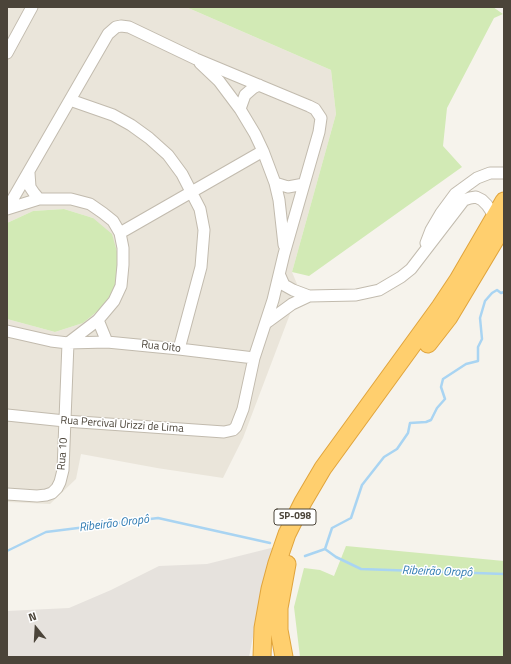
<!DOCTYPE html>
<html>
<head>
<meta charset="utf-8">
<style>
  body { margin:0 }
  #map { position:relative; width:511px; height:664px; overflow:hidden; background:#f6f3ec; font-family:"Titillium Web",sans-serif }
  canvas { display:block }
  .frame { position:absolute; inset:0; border:8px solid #4b4439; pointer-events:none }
  .north { position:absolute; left:16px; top:608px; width:40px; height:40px; -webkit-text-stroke:3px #fff; paint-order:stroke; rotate:342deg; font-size:11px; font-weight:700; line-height:16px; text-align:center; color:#4b4439 }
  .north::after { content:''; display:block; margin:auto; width:14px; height:18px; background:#4b4439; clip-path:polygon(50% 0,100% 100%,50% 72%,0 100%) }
</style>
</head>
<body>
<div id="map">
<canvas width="511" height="664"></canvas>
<div class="frame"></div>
<div class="north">N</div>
</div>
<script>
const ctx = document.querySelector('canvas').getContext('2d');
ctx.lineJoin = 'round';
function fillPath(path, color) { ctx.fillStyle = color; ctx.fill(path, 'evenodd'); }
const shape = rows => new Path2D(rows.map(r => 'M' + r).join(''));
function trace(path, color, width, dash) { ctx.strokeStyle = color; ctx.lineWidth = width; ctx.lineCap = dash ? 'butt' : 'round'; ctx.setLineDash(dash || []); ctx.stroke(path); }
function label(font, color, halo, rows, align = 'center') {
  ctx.font = font + ' "Titillium Web",sans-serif'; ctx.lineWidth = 3; ctx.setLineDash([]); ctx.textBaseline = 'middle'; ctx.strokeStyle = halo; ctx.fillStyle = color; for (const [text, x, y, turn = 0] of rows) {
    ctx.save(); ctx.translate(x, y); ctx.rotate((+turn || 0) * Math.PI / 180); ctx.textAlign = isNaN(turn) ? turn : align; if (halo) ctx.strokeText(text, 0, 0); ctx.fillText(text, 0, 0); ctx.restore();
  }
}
fillPath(shape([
  [7,7,186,7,331,70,336,114,292,272,297,284,290,314,243,438,223,478,157,468,81,454,76,479,50,504,7,502,7,319,55,332,83,323,105,305,93,218,64,209,33,211,7,223]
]), '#eae5da');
fillPath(shape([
  [279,546,261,596,249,657,7,657,7,611,69,608,111,590,159,566,207,564]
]), '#e6e2dd');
fillPath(shape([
  [186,7,493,7,503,14,494,18,447,108,443,146,462,167,309,276,292,272,336,114,331,70],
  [64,209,93,218,112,234,119,259,119,284,105,305,83,323,55,332,7,319,7,223,33,211],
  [346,546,504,561,504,657,300,657,294,607,304,568,320,570,334,576]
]), '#d2eab5');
trace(shape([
  [325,549,332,528,351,518,362,485,384,457,397,449,408,433,410,423,426,422,431,420,437,408,445,399,441,387,443,379,466,364,478,361,478,347,482,339,480,318,485,301,492,293,497,290,501,293,504,292],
  [7,551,46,532,158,518,270,543],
  [305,556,325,549,336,557,361,569,504,574]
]), '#a9d4f2', 2.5);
const minor = shape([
  [7,53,32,7],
  [200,63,219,81,240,109,255,134,263,151,275,183,279,200,284,245],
  [70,100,113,115,131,125,149,138,168,155,182,174,200,209,204,230,201,267,179,349],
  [240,109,245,95,253,88,259,85],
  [29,173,30,187,34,193,39,199],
  [275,183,288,187,304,184],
  [7,209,39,199,71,199,90,204,103,213,113,221,120,233,123,248,123,265,121,286,114,301,98,320,68,343],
  [120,233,263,151],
  [426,243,431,230,441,213,455,194,477,178,490,173,504,173],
  [280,276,284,285,293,290,309,296,356,295,379,290,401,277,411,269,464,200,470,198,476,197,482,200,487,205,495,217],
  [98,320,107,342],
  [266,323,292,304,309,296],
  [7,331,51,341,68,343,107,342,179,349,254,358],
  [7,415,65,421,224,432,233,430,236,427,243,409,254,358,273,300,284,254,319,132,321,118,315,109,309,106,196,59,129,27,121,26,116,27,108,34,7,209],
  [7,494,37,496,46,495,52,493,57,488,60,482,63,470,68,343]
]);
const highway = shape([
  [428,344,449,317,504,225],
  [262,657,263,628,270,589,277,563,287,534,303,502,323,468,440,307,458,280,504,201],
  [284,657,279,630,279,608,287,564]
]);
trace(minor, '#c2bbae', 13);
trace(highway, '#e0a43c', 19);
trace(minor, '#fff', 11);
trace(highway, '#ffcf6e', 17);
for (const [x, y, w] of [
  [295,517,42]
]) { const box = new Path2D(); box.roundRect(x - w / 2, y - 8, w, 16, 3); ctx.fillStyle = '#fff'; ctx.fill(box); trace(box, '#4b4439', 1); }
label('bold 10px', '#4b4439', null, [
  ["SP-098",295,517]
]);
label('11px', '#4b4439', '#fff', [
  ["Rua Oito",161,347,6],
  ["Rua Percival Urizzi de Lima",122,425,4],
  ["Rua 10",63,454,-86]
]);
label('italic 12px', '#2e7ab2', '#fff', [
  ["Ribeirão Oropô",114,524,-7],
  ["Ribeirão Oropô",437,572,2]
]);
</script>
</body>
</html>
